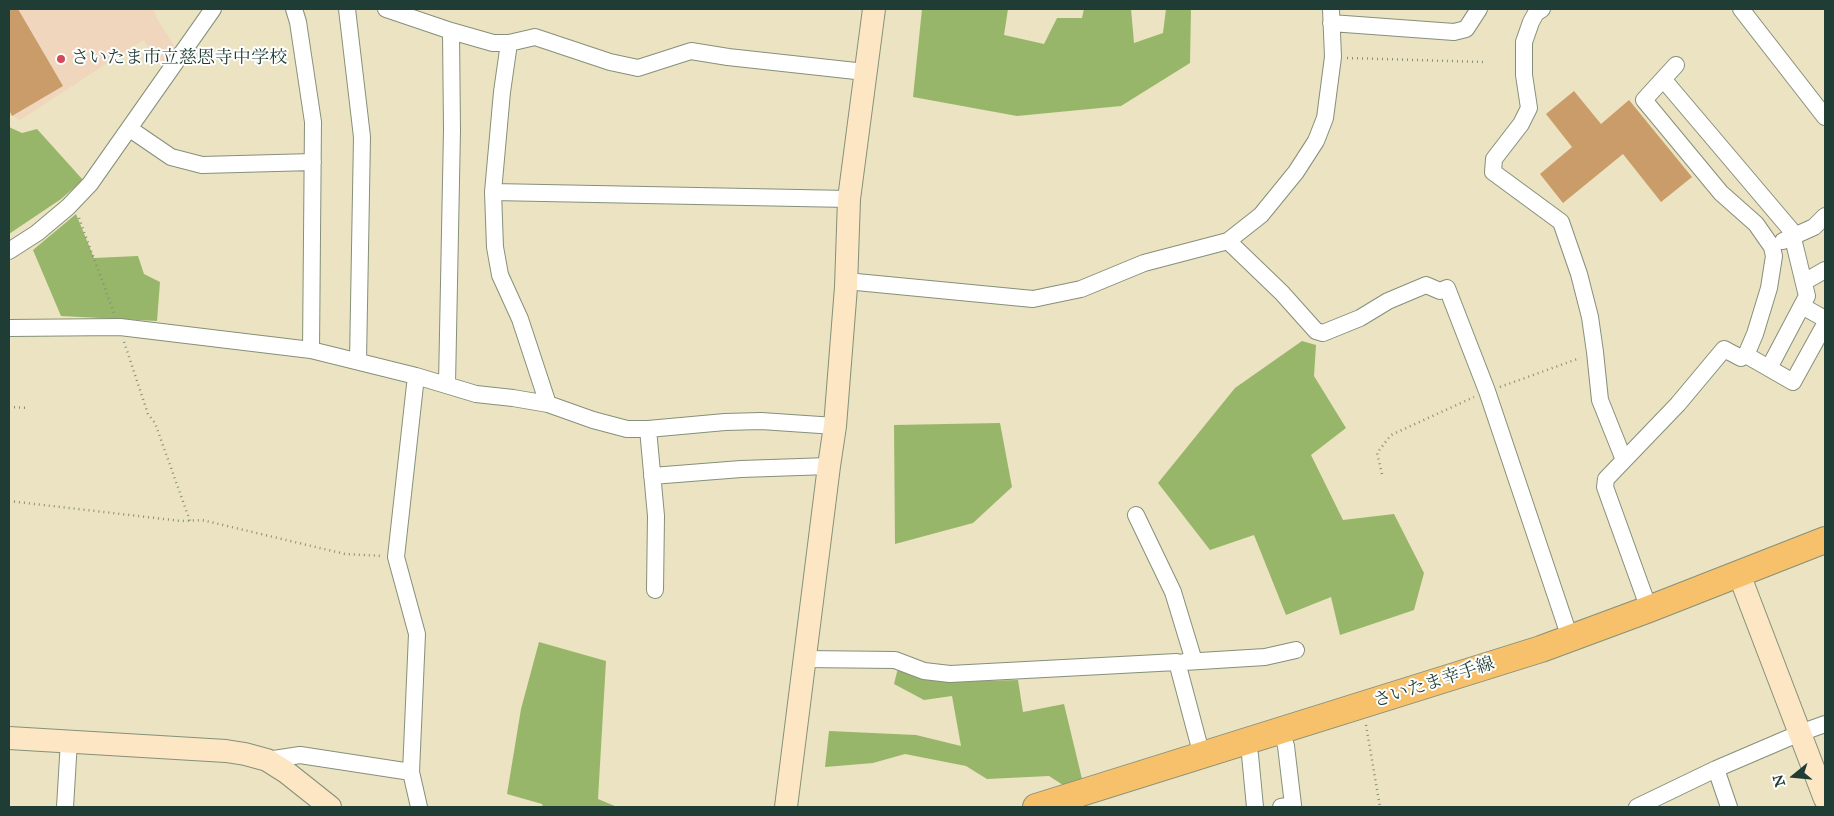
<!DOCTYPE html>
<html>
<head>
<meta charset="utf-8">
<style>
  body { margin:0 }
  #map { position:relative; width:1834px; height:816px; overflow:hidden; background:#ebe3c1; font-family:"IM FELL Great Primer",serif }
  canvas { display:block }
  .frame { position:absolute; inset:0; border:10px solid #1f3d34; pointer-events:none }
  .north { position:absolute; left:1769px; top:751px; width:50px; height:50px; -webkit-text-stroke:4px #fff; paint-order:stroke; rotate:253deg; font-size:14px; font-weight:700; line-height:20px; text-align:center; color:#1f3d34 }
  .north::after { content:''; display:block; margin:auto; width:18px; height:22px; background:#1f3d34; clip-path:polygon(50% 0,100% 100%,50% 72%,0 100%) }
</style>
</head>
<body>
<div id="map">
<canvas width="1834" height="816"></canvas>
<div class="frame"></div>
<div class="north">N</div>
</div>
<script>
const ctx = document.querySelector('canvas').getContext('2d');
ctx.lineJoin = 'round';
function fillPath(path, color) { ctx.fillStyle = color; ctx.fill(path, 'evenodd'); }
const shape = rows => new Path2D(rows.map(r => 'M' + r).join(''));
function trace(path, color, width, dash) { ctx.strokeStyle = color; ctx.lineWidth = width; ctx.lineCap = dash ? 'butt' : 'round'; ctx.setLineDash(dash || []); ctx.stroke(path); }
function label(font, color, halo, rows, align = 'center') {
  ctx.font = font + ' "IM FELL Great Primer","Noto Serif JP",serif'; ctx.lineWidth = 4; ctx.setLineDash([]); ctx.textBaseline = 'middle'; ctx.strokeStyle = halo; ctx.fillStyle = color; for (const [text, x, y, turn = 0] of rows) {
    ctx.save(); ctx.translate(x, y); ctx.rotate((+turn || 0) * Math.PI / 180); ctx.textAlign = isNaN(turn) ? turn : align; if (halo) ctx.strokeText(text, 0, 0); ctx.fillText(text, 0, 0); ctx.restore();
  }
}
fillPath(shape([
  [9,9,154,9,156,17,177,50,164,68,143,40,20,120,9,114]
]), '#f0d6bc');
fillPath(shape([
  [922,9,1008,9,1004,35,1044,44,1057,18,1082,18,1084,9,1131,9,1134,43,1163,33,1166,9,1191,9,1190,63,1121,106,1017,116,913,97],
  [9,127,22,133,37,129,83,180,61,199,9,234],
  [76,214,94,258,138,256,144,274,160,282,157,321,61,316,33,250],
  [1302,341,1316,345,1314,376,1346,428,1311,455,1343,520,1394,514,1424,573,1414,610,1340,635,1331,597,1286,615,1254,535,1210,550,1158,483,1235,388],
  [1000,423,1012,487,973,523,895,544,894,425],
  [539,642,606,661,598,799,617,807,543,807,542,804,507,794,521,709],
  [898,668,943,682,1018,680,1023,712,1064,704,1082,779,1063,785,1049,776,987,779,966,766,905,754,873,763,825,767,829,731,916,735,961,746,952,696,924,700,894,684]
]), '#98b669');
fillPath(shape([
  [9,9,18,9,63,86,12,116,9,110],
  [1574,91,1601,124,1629,100,1692,177,1661,202,1623,154,1563,203,1540,174,1572,147,1546,114]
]), '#ca9c69');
const street = shape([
  [294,9,298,22,313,122,311,350],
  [347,9,362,137,358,361],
  [386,9,451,31,493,43,509,43,535,37,610,62,638,68,691,51,728,57,865,72],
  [1542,9,1536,13,1531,22,1524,42,1524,75,1529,108,1521,124,1494,159,1493,172,1561,222,1579,274,1590,317,1595,352,1600,400,1624,460],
  [1741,9,1825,117],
  [1331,23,1454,32,1466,29,1479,9],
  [509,43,502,92,493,192,495,247,500,275,520,319,548,404],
  [1663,79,1791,230,1807,296,1769,368],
  [130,129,171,157,202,165,313,162],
  [493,192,849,199],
  [1228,241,1282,293,1316,331,1323,333,1360,318,1388,301,1426,285,1440,291,1447,288,1487,391,1570,638],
  [1783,241,1814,227,1825,216],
  [9,251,37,233,68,207,90,184,213,9],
  [846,281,1033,299,1081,289,1144,263,1228,241,1261,215,1296,172,1316,141,1325,118,1333,57,1331,9],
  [1804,282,1825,270],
  [1802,306,1825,319],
  [9,328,120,327,311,350,416,376,476,394,513,398,548,404,593,420,627,429,648,429,725,422,761,421,835,426],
  [1746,355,1793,382,1825,324],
  [447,385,452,130,451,31],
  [648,429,656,516,655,590],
  [652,476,741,469,829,466],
  [1136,515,1173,592,1194,661],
  [1649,609,1605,487,1606,479,1678,404,1724,349,1741,358,1746,355,1755,334,1769,288,1774,256,1772,247,1756,224,1721,193,1644,100,1676,65],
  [804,659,895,660,924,671,950,674,1177,662,1202,756],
  [1184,662,1265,657,1296,650],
  [1246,742,1250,755,1255,807],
  [267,760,300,755,411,772,419,807],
  [1716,769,1729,807],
  [411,772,417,634,396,557,416,376],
  [65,807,69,741],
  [1281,807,1293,805,1286,746,1281,731],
  [1637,807,1716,769,1800,733,1825,724]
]);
const secondary = shape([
  [1739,574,1825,799],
  [9,738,226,751,245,754,267,760,286,772,330,807],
  [786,807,829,466,835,426,846,287,849,199,874,9]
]);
const primary = shape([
  [1036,807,1541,649,1649,609,1825,540]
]);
trace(street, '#85907a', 18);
trace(secondary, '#85907a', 24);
trace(primary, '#85907a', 28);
trace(shape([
  [1347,58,1484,62],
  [79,218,114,313],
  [124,342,148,414,155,423,190,521],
  [1500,387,1580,358],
  [9,407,29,408],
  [1382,474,1377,453,1391,435,1474,397],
  [9,501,181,521,202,520,345,554,382,556],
  [1366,725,1380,807]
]), '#85907a', 2.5, [1, 4]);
trace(street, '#fff', 16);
trace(secondary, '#fce6c4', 22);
trace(primary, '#f7c06b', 26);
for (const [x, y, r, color] of [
  [61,59,5,"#d1495b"]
]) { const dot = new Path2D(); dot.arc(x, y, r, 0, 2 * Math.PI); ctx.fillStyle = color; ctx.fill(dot); trace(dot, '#fff', 2); }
label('18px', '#1f3d34', '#fff', [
  ["さいたま市立慈恩寺中学校",71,59]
], 'left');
label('18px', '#1f3d34', '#fff', [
  ["さいたま幸手線",1434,683,-18]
]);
</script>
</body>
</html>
